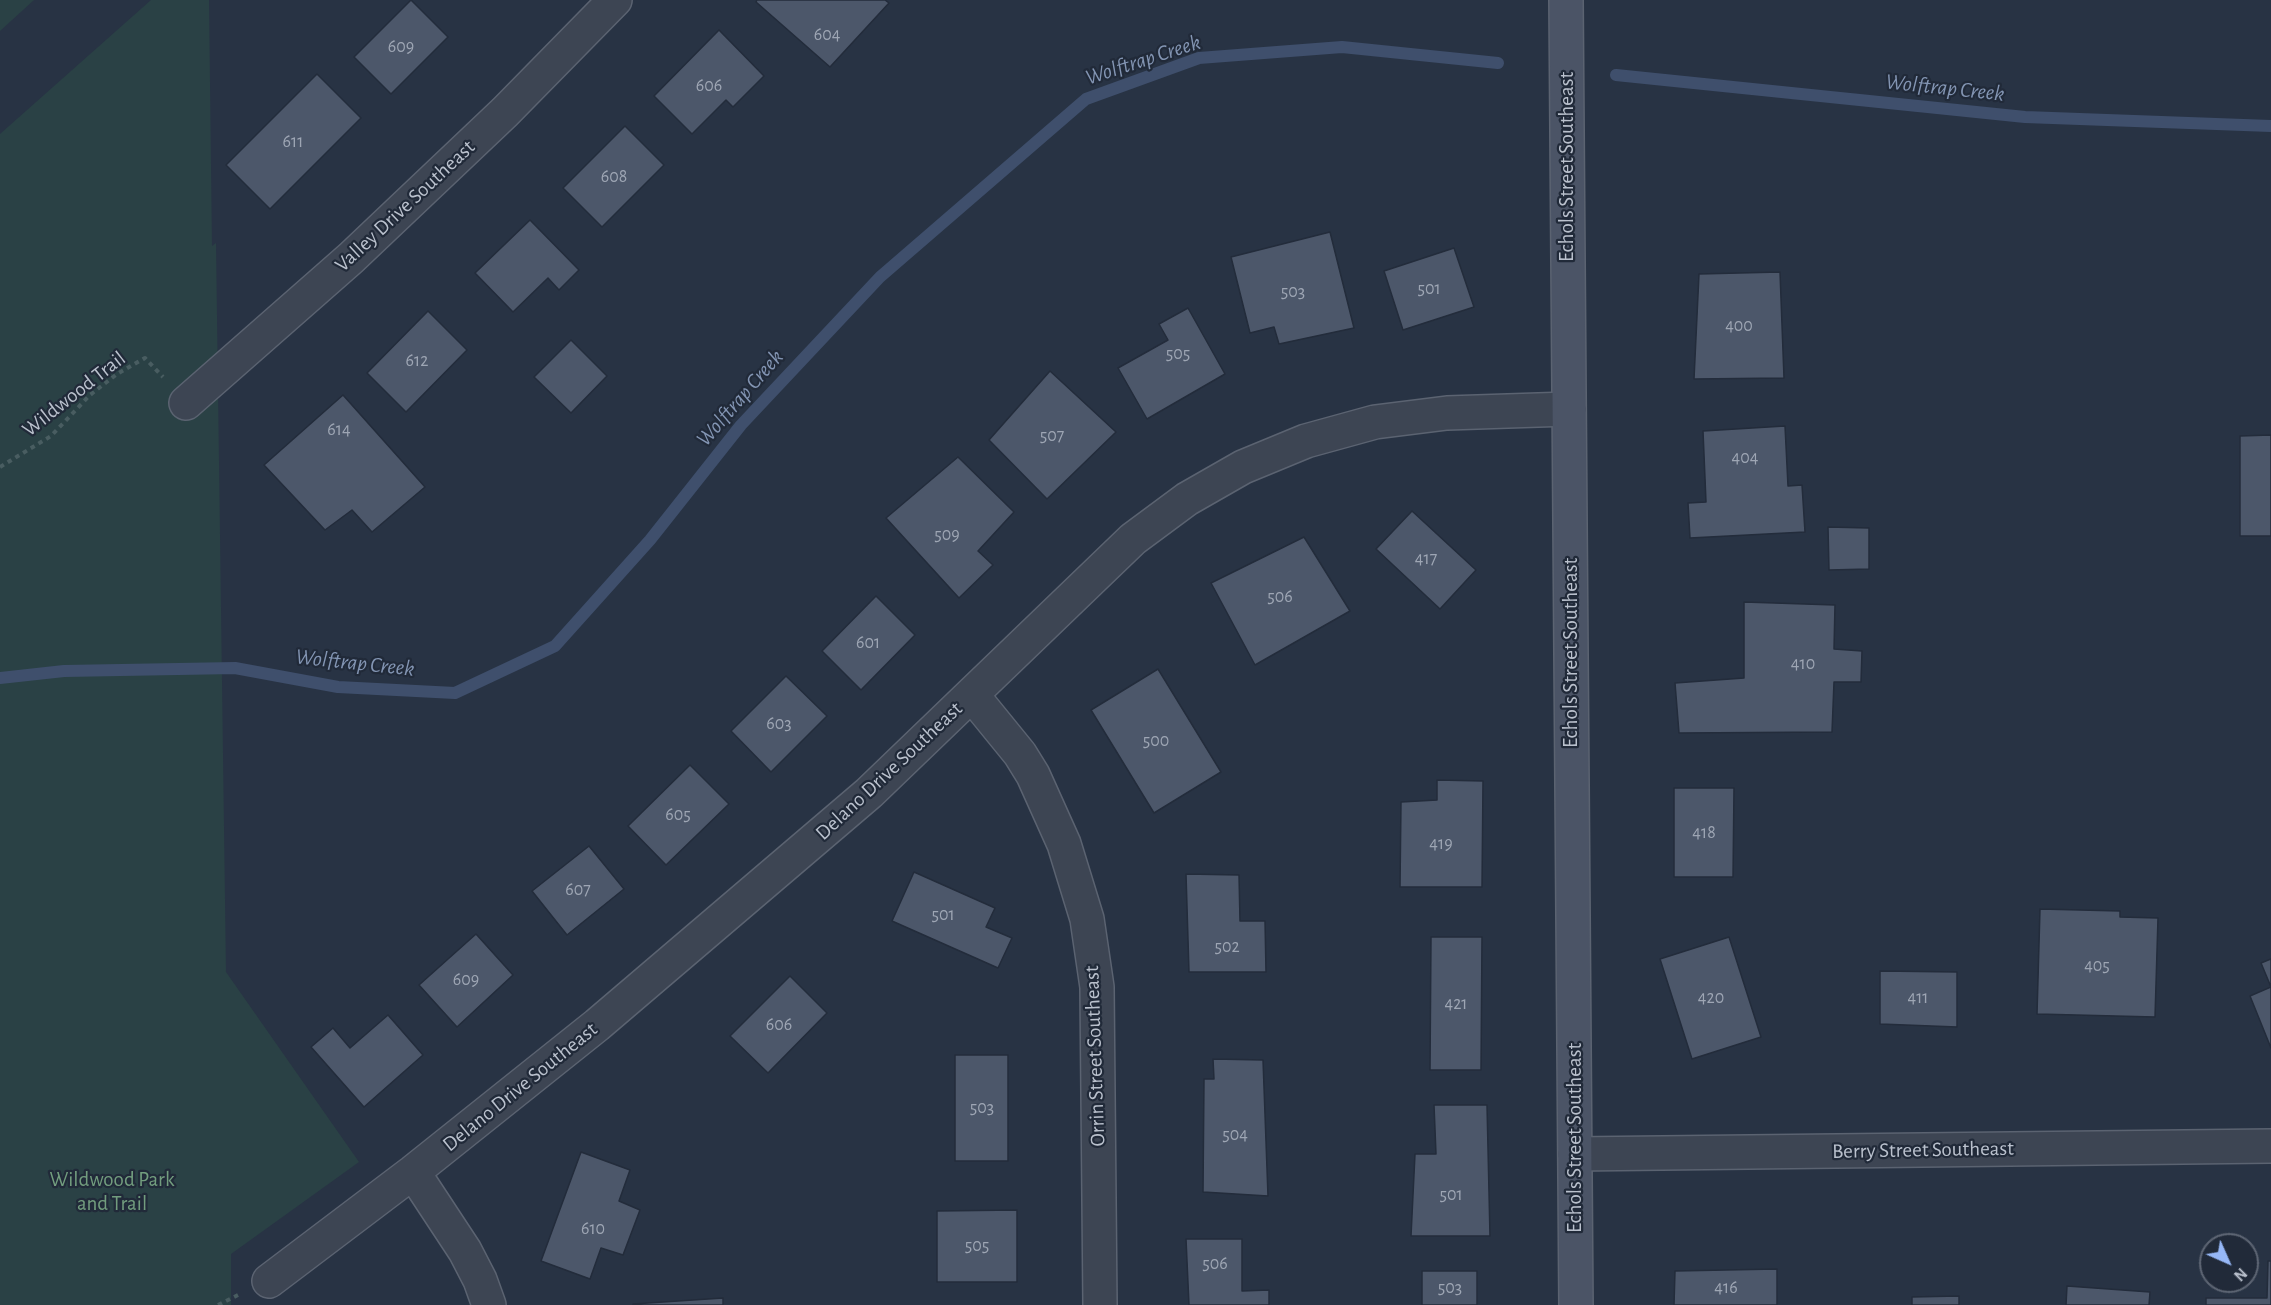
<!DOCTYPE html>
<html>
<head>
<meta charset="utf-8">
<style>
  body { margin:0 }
  #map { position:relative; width:2271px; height:1305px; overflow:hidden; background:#283344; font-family:"Alegreya Sans",sans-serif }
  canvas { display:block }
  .north { position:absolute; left:2199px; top:1233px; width:60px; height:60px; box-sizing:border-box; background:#212a39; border:2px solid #5e6674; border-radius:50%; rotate:135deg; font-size:16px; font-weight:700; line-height:24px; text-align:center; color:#bac1cd }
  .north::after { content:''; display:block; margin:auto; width:21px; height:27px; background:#96b7f6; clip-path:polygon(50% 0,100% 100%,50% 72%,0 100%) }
</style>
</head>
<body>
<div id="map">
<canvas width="2271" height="1305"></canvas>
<div class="north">N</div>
</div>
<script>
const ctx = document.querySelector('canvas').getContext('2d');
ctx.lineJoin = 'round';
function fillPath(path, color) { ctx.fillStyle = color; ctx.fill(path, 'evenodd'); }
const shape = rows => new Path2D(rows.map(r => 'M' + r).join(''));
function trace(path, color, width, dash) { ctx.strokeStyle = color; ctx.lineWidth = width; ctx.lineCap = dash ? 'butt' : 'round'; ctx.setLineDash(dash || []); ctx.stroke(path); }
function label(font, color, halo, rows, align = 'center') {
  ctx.font = font + ' "Alegreya Sans",sans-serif'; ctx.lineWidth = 4.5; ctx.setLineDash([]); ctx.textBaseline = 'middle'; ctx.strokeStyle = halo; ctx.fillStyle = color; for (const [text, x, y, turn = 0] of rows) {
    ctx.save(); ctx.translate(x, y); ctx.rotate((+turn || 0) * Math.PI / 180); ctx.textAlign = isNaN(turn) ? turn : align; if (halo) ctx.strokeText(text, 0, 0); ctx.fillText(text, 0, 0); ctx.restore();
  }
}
fillPath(shape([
  [0,0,34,0,0,31],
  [151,0,209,0,212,246,216,243,226,972,359,1162,231,1254,231,1305,0,1305,0,134]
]), '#2a4145');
trace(shape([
  [1616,75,2025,117,2271,126],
  [0,678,64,671,235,668,338,687,455,693,555,646,650,540,741,425,880,277,1086,99,1199,58,1342,47,1498,63]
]), '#3f4f6c', 12);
const building = shape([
  [411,0,448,37,391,94,354,57,411,0],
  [757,0,885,0,889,3,830,67,756,2,757,0],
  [719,30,764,76,733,107,726,100,692,134,654,96,719,30],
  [317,74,361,118,270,209,226,165,317,74],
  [625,126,664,165,602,227,563,188,625,126],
  [530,220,579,270,559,290,548,278,513,312,475,273,530,220],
  [1330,232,1354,328,1279,344,1274,327,1250,333,1231,257,1330,232],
  [1454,248,1474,307,1403,330,1384,271,1454,248],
  [1780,272,1784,378,1694,379,1699,274,1780,272],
  [1188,308,1225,374,1147,419,1118,368,1168,340,1159,324,1188,308],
  [428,311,467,350,406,412,367,373,428,311],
  [571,340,607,376,571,413,534,377,571,340],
  [1050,371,1116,432,1047,499,989,440,1050,371],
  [343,395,425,487,372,532,352,510,325,530,264,465,343,395],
  [1785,426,1788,486,1802,485,1805,532,1690,538,1688,503,1706,502,1703,431,1785,426],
  [2271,435,2271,536,2240,536,2240,436,2271,435],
  [958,457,1014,512,978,551,993,565,959,598,886,518,958,457],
  [1412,511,1476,570,1440,609,1376,549,1412,511],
  [1828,527,1869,528,1869,569,1829,570,1828,527],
  [1304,537,1350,611,1255,665,1211,583,1304,537],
  [876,596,915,635,861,690,822,651,876,596],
  [1744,602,1835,605,1834,649,1862,651,1861,682,1834,682,1832,732,1679,733,1675,683,1744,678,1744,602],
  [1158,669,1221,772,1154,813,1091,710,1158,669],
  [786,676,827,716,771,772,731,731,786,676],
  [690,765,729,804,666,865,628,826,690,765],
  [1437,780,1483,781,1482,887,1400,887,1401,802,1437,800,1437,780],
  [1674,788,1734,788,1733,877,1674,877,1674,788],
  [589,846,624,889,567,935,532,891,589,846],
  [914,872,995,908,986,927,1012,938,998,968,892,921,914,872],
  [1186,874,1239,875,1240,921,1265,921,1266,972,1189,972,1186,874],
  [2040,909,2120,911,2120,917,2158,918,2155,1017,2037,1014,2040,909],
  [476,934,513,975,457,1027,419,985,476,934],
  [1431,937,1482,937,1481,1070,1430,1070,1431,937],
  [1729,937,1761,1037,1692,1059,1660,959,1729,937],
  [2271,959,2271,1048,2250,996,2271,987,2261,963,2271,959],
  [1880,971,1957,972,1957,1027,1880,1024,1880,971],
  [790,976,827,1013,768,1073,730,1036,790,976],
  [388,1015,423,1055,364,1107,311,1047,333,1028,350,1048,388,1015],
  [955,1055,1008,1055,1008,1161,955,1161,955,1055],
  [1213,1059,1263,1060,1268,1196,1203,1192,1204,1079,1214,1079,1213,1059],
  [1434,1105,1487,1105,1490,1236,1411,1236,1415,1154,1436,1154,1434,1105],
  [581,1152,630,1170,619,1201,640,1210,623,1255,601,1248,590,1279,541,1261,581,1152],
  [1017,1210,1017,1282,937,1282,937,1211,1017,1210],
  [1186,1239,1242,1239,1242,1291,1269,1290,1269,1305,1189,1305,1186,1239],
  [2268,1261,2271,1261,2271,1305,2206,1305,2206,1298,2267,1298,2268,1261],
  [1777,1269,1777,1305,1674,1305,1675,1271,1777,1269],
  [1422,1271,1477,1271,1477,1305,1422,1305,1422,1271],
  [2067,1286,2150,1292,2149,1305,2066,1305,2067,1286],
  [1959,1296,1959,1305,1912,1305,1912,1297,1959,1296],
  [723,1298,723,1305,633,1305,633,1304,723,1298]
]);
fillPath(building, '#4c576a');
trace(building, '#232c3b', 1.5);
const street = shape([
  [186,403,351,258,505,112,615,0],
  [972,695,1020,754,1033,775,1064,844,1087,919,1097,987,1100,1305],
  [1575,1154,2271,1146],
  [413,1172,465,1251,480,1280,489,1305],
  [269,1281,413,1172,597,1025,869,793,1133,539,1187,499,1243,467,1306,441,1375,422,1447,413,1569,409]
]);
const secondary = shape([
  [1566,0,1576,1305]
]);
trace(street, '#5b6371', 36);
trace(secondary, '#5b6371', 36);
trace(shape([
  [0,467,51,436,90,395,117,374,145,358,163,377],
  [218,1305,238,1295]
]), '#495d61', 4, [4.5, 4.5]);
trace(street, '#3d4553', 33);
trace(secondary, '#4b5466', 33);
label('18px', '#9ea6b4', null, [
  ["604",827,35],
  ["609",401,47],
  ["606",709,86],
  ["611",293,142],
  ["608",614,177],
  ["501",1429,289],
  ["503",1293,292],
  ["400",1739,326],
  ["505",1178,354],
  ["612",417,361],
  ["614",339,430],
  ["507",1052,436],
  ["404",1745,458],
  ["509",947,535],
  ["417",1426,559],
  ["506",1280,597],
  ["601",868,643],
  ["410",1803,664],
  ["603",779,724],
  ["500",1156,741],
  ["605",678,815],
  ["418",1704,833],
  ["419",1441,844],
  ["607",578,890],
  ["501",943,915],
  ["502",1227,947],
  ["405",2097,966],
  ["609",466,980],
  ["420",1711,998],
  ["411",1918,998],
  ["421",1456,1004],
  ["606",779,1025],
  ["503",982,1108],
  ["504",1235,1135],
  ["501",1451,1195],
  ["610",593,1229],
  ["505",977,1246],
  ["506",1215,1264],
  ["503",1450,1288],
  ["416",1726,1288]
]);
label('21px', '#bac1cd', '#212a39', [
  ["Echols Street Southeast",1567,167,-90],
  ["Valley Drive Southeast",405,206,-43],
  ["Wildwood Trail",74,394,-38],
  ["Echols Street Southeast",1571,653,-90],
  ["Delano Drive Southeast",889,771,-43],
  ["Orrin Street Southeast",1095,1056,-92],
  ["Delano Drive Southeast",520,1087,-39],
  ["Echols Street Southeast",1575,1138,-90],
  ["Berry Street Southeast",1923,1150,-1]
]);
label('21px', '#729d7e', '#212a39', [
  ["Wildwood Park",112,1180],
  ["and Trail",112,1204]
]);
label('italic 22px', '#8395b3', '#212a39', [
  ["Wolftrap Creek",1143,60,-18],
  ["Wolftrap Creek",1945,88,6],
  ["Wolftrap Creek",740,398,-49],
  ["Wolftrap Creek",355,663,6]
]);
</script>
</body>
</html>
